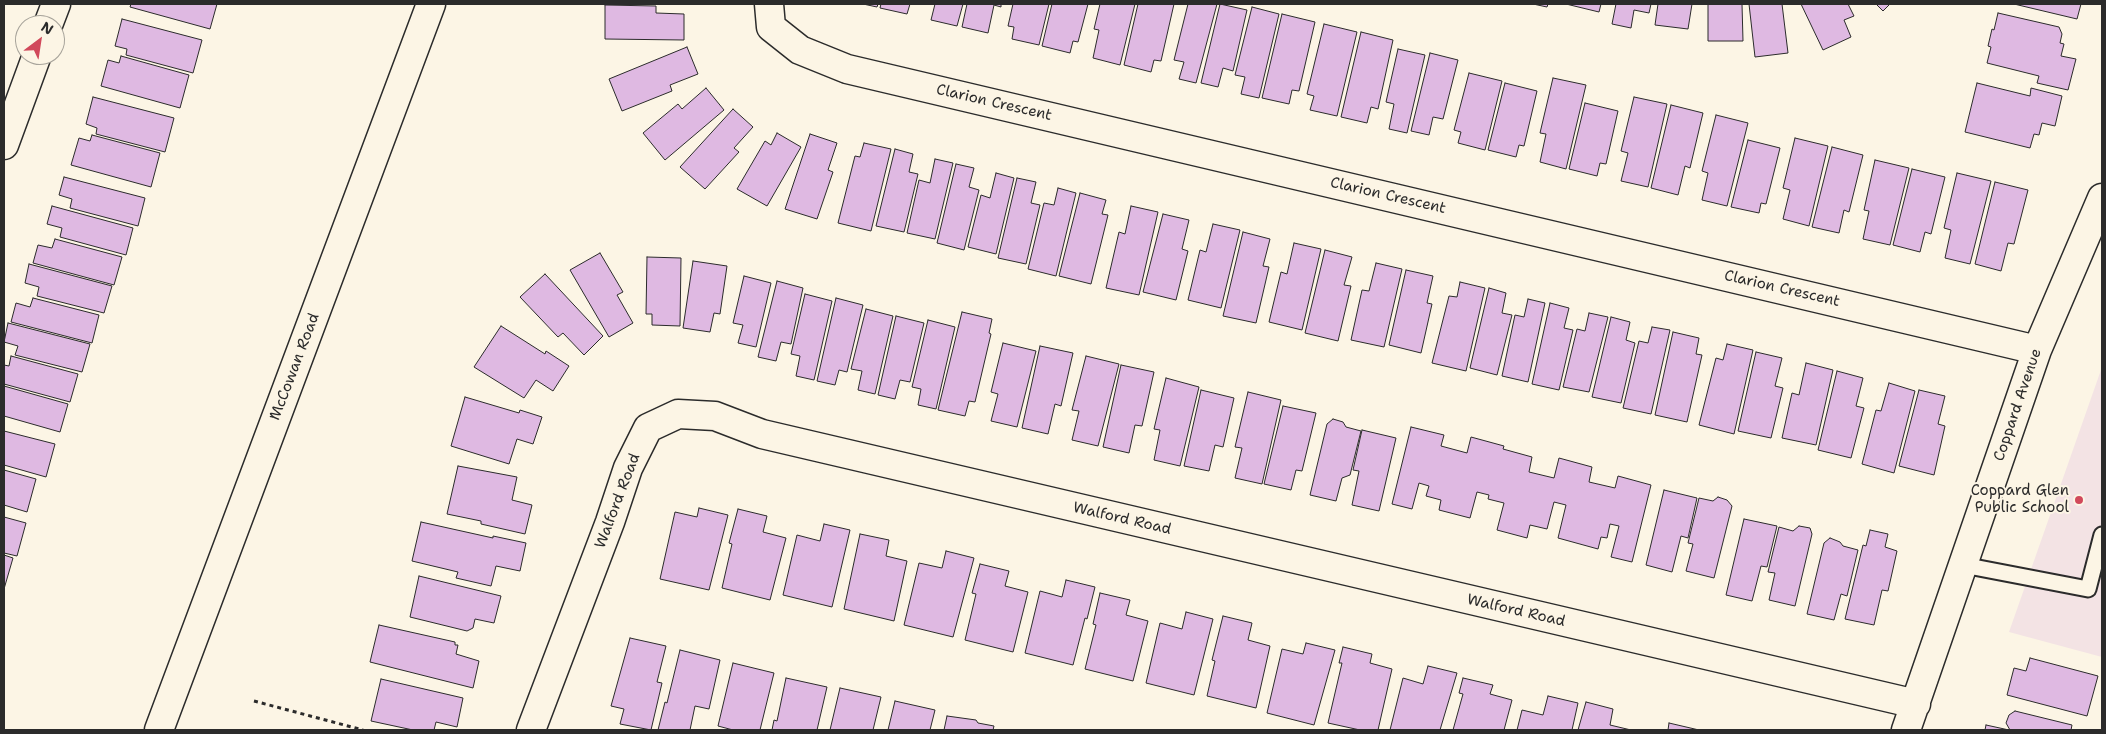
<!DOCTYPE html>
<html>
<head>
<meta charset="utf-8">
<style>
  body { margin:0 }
  #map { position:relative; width:2106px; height:734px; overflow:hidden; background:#fcf5e5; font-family:"Shantell Sans",sans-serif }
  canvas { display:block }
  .frame { position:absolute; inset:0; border:5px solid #2b2b2b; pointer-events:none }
  .north { position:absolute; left:15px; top:15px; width:50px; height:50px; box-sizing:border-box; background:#fcf5e5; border:1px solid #a8a49b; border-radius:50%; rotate:31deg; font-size:14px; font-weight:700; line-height:20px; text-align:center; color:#2b2b2b }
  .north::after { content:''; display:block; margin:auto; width:18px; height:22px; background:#d1495b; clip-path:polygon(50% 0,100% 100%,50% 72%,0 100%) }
</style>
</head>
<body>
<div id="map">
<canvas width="2106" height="734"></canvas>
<div class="frame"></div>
<div class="north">N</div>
</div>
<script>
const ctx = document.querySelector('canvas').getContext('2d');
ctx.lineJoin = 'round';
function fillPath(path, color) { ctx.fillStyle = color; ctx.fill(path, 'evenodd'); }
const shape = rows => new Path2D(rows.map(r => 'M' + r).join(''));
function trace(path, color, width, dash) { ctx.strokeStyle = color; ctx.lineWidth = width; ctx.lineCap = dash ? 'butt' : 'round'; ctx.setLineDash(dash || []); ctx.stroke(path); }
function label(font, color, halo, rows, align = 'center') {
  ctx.font = font + ' "Shantell Sans",sans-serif'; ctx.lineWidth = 4; ctx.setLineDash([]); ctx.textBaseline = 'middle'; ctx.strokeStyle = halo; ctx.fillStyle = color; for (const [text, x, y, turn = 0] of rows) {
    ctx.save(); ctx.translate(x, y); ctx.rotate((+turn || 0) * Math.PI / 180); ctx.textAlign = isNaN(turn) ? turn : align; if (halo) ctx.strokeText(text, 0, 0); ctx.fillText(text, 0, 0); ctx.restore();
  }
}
fillPath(shape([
  [2102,367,2102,657,2009,632]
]), '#f3e3e4');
const building = shape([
  [131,4,217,4,210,29,130,7,131,4],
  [863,4,878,4,877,7,863,4],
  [881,4,910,4,907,14,880,8,881,4],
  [935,4,963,4,957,26,931,20,935,4],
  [967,4,1001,4,1001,7,994,5,988,33,962,27,967,4],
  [1013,4,1049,4,1039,45,1012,39,1014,27,1008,26,1013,4],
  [1052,4,1088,4,1078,42,1073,41,1070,53,1042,46,1052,4],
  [1100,4,1135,4,1120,65,1093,58,1099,30,1094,29,1100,4],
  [1138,4,1174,4,1161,61,1154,60,1151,72,1124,65,1138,4],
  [1188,4,1217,4,1196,83,1179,79,1184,62,1174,60,1188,4],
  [1220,4,1247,10,1233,71,1223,68,1218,87,1201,83,1220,4],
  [1533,4,1548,4,1547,7,1533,4],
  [1566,4,1601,4,1599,12,1566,4],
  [1616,4,1651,4,1649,13,1634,10,1631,28,1612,24,1616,4],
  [1658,4,1692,4,1688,29,1655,25,1658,4],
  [1708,4,1742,4,1743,41,1708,41,1708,4],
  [1749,4,1782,4,1788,53,1755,57,1749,4],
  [1801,4,1848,4,1854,16,1844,20,1851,37,1823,50,1801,4],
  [1876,4,1890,4,1883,11,1876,4],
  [2014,4,2081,4,2077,19,2014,4],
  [605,5,656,6,656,13,684,14,684,40,605,39,605,5],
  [1252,7,1279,14,1259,98,1241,94,1245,77,1235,75,1252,7],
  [1998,13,2059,27,2062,34,2060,43,2064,44,2061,56,2076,59,2068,90,2037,83,2039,76,1987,63,1991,47,1988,46,1992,29,1994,30,1998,13],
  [1282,14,1315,22,1299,91,1292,90,1289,104,1262,98,1282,14],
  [122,19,202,40,193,73,126,55,127,49,115,46,122,19],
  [1324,24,1357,32,1337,116,1310,110,1314,96,1307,94,1324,24],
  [1361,32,1393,40,1378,109,1371,107,1367,123,1341,117,1361,32],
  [687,47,698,74,670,85,672,91,622,111,609,79,687,47],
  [1398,49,1425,55,1407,133,1389,129,1394,104,1386,102,1398,49],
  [1430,53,1458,60,1443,119,1433,117,1429,135,1411,131,1430,53],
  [121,56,189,75,180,108,101,86,108,60,119,63,121,56],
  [1469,73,1502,81,1485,150,1458,143,1461,132,1454,130,1469,73],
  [1553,78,1586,85,1566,169,1540,162,1546,134,1540,133,1553,78],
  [1505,83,1537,91,1524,146,1519,145,1516,157,1488,150,1505,83],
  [1977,83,2030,96,2031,88,2062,96,2055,126,2042,123,2039,135,2034,134,2030,148,1965,132,1977,83],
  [706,88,724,110,665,160,643,133,678,104,682,109,706,88],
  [93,97,174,118,165,152,96,134,97,128,86,124,93,97],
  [1634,97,1667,104,1648,187,1621,181,1628,153,1621,151,1634,97],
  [1585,103,1618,111,1606,164,1600,163,1597,176,1569,169,1585,103],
  [1671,105,1703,113,1690,168,1685,166,1678,195,1651,188,1671,105],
  [733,109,753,127,734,148,739,152,705,189,680,167,733,109],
  [1716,115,1748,123,1727,206,1702,200,1708,173,1702,171,1716,115],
  [777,133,801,147,767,206,737,189,765,141,771,145,777,133],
  [810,134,837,143,828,170,833,172,817,219,785,209,810,134],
  [92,135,160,153,151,187,71,165,79,138,90,141,92,135],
  [1795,138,1828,146,1809,226,1783,219,1790,190,1783,188,1795,138],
  [1748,140,1780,148,1766,204,1761,203,1759,213,1731,207,1748,140],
  [864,143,891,149,871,231,838,223,855,156,860,157,864,143],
  [1832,147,1863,155,1849,212,1844,210,1839,233,1812,227,1832,147],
  [895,149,913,154,909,172,918,174,904,232,876,226,895,149],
  [935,159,953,163,935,239,907,233,919,180,930,183,935,159],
  [1875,160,1909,168,1890,245,1863,239,1869,211,1864,210,1875,160],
  [956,164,974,168,969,187,979,190,964,250,937,243,956,164],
  [1912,169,1945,177,1931,234,1925,232,1920,252,1893,245,1912,169],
  [996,173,1014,178,996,254,968,247,981,195,990,198,996,173],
  [1957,173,1991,181,1970,264,1945,258,1951,230,1944,228,1957,173],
  [64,177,145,198,138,226,70,208,72,199,59,195,64,177],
  [1017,178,1036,182,1031,203,1040,205,1026,264,998,258,1017,178],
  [1995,182,2028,190,2014,244,2008,243,2001,271,1975,264,1995,182],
  [1058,188,1076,193,1056,276,1028,269,1044,203,1054,205,1058,188],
  [1080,193,1106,200,1102,214,1108,215,1091,284,1059,276,1080,193],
  [52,206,133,228,126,255,60,237,62,228,47,224,52,206],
  [1131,206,1158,212,1139,295,1106,288,1119,232,1125,234,1131,206],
  [1163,214,1189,220,1182,249,1188,251,1176,300,1143,292,1163,214],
  [1213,224,1240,230,1221,308,1188,300,1200,250,1206,252,1213,224],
  [1243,232,1270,239,1263,266,1269,267,1256,323,1223,316,1243,232],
  [55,239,122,257,114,285,33,263,38,245,52,248,55,239],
  [1294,243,1321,249,1302,330,1269,322,1281,272,1287,274,1294,243],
  [1325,250,1352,257,1344,285,1351,286,1338,341,1305,333,1325,250],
  [600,253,623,292,617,295,633,323,609,337,570,270,600,253],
  [647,257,681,258,680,326,652,325,652,314,646,314,647,257],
  [693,261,727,266,720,314,714,313,710,332,683,328,693,261],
  [1376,263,1402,269,1384,347,1351,340,1362,290,1369,291,1376,263],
  [29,264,112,286,104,313,37,296,39,287,25,283,29,264],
  [1406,270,1433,276,1427,303,1432,304,1421,353,1389,345,1406,270],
  [545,274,603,336,584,355,563,333,558,337,520,297,545,274],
  [744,276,771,283,756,347,738,343,743,325,733,323,744,276],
  [777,281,803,288,791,344,781,342,776,361,758,357,777,281],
  [1460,282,1485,288,1466,371,1432,363,1449,296,1457,297,1460,282],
  [1489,288,1506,293,1502,313,1512,315,1497,375,1470,368,1489,288],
  [805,294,832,301,814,380,796,376,800,356,791,354,805,294],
  [33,298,99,315,92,343,11,322,16,303,30,307,33,298],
  [836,298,863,305,847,372,839,370,835,385,817,381,836,298],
  [1528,299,1545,303,1528,382,1502,376,1515,315,1524,317,1528,299],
  [1550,303,1569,308,1564,328,1573,330,1559,390,1532,384,1550,303],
  [866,309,893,316,875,394,858,390,862,371,851,369,866,309],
  [962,312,992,319,989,333,991,334,975,402,969,401,965,416,938,410,962,312],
  [1589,313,1608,317,1589,392,1563,387,1577,329,1585,331,1589,313],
  [896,316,924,323,910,382,900,380,895,399,878,395,896,316],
  [1611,317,1630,322,1626,340,1635,343,1621,403,1592,397,1611,317],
  [928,320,955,327,936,409,918,405,921,389,912,387,928,320],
  [8,323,90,344,82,372,15,355,18,346,4,342,8,323],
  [501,326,545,354,546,351,569,366,553,391,536,380,524,398,474,367,501,326],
  [1652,327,1670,330,1651,414,1623,408,1639,341,1648,343,1652,327],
  [1673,332,1699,338,1696,354,1702,355,1687,422,1655,415,1673,332],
  [1003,343,1036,351,1017,427,991,421,998,394,991,392,1003,343],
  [1727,344,1753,350,1734,434,1699,425,1716,358,1723,360,1727,344],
  [1040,346,1073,353,1061,406,1055,404,1048,434,1022,428,1040,346],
  [1756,352,1782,358,1775,386,1783,388,1771,438,1738,431,1756,352],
  [11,356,78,374,70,402,4,384,4,365,9,366,11,356],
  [1086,356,1119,364,1098,446,1072,440,1079,411,1072,410,1086,356],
  [1806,363,1833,370,1816,445,1782,438,1792,393,1799,395,1806,363],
  [1121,365,1154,372,1142,426,1135,425,1129,453,1103,447,1121,365],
  [1837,371,1863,378,1856,406,1864,408,1851,458,1818,450,1837,371],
  [1166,378,1199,387,1180,466,1154,460,1160,430,1154,429,1166,378],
  [1889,383,1915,391,1894,473,1862,464,1876,410,1881,411,1889,383],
  [4,386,68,404,60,432,4,416,4,386],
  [1201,390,1234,398,1223,447,1215,445,1209,471,1184,466,1201,390],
  [1919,390,1945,396,1938,424,1945,426,1934,475,1899,466,1919,390],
  [1248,392,1281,400,1262,484,1235,478,1242,448,1235,447,1248,392],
  [465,397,519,413,520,410,542,417,533,444,517,439,509,464,451,446,465,397],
  [1283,406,1316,413,1302,471,1296,470,1291,490,1264,484,1283,406],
  [1333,419,1343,422,1346,427,1361,431,1350,475,1342,478,1336,501,1310,495,1327,424,1333,419],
  [1411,427,1444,435,1441,446,1467,453,1471,437,1504,446,1503,449,1532,457,1529,472,1554,478,1559,458,1592,467,1589,482,1615,488,1618,476,1651,485,1632,562,1611,557,1619,526,1610,524,1607,538,1601,537,1598,549,1558,538,1566,505,1554,502,1547,529,1530,525,1527,538,1497,530,1504,503,1488,499,1489,495,1477,492,1470,518,1439,510,1441,500,1426,496,1429,486,1419,483,1412,509,1392,504,1411,427],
  [1362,430,1396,438,1379,511,1352,505,1359,471,1353,470,1362,430],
  [4,431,55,444,46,477,4,465,4,431],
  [458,466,517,477,512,500,532,505,525,534,481,524,481,521,447,514,458,466],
  [4,470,36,479,27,512,4,505,4,470],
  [1664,490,1697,498,1688,538,1681,536,1672,572,1646,565,1664,490],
  [1718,497,1727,500,1732,506,1714,578,1686,571,1693,544,1688,543,1699,498,1713,501,1718,497],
  [699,508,728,515,709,590,660,579,675,512,697,517,699,508],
  [738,509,767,516,763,532,786,538,770,600,722,588,732,544,729,543,738,509],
  [4,517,26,523,17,556,4,553,4,517],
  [1744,519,1777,526,1767,567,1761,566,1752,601,1726,595,1744,519],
  [421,522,493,538,493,536,526,543,520,571,496,566,491,586,456,578,458,572,412,561,421,522],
  [824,524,850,530,832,607,783,595,797,535,820,541,824,524],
  [1799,526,1810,528,1812,534,1795,606,1769,600,1775,573,1768,572,1779,527,1793,531,1799,526],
  [1870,530,1888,534,1885,547,1897,551,1888,591,1882,590,1874,625,1845,619,1863,545,1866,546,1870,530],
  [860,534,889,540,886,556,907,561,894,621,844,609,860,534],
  [1830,538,1840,542,1843,546,1858,550,1847,596,1841,594,1834,620,1807,614,1824,543,1830,538],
  [946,551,974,558,953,637,904,625,919,563,942,568,946,551],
  [4,555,13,558,4,589,4,555],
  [980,564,1009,571,1005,586,1028,592,1013,652,965,640,976,594,972,593,980,564],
  [419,576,501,596,494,623,475,619,473,628,467,631,410,617,419,576],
  [1066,580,1095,587,1087,619,1085,618,1073,665,1025,653,1040,591,1062,597,1066,580],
  [1100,593,1130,600,1126,615,1148,621,1133,681,1085,669,1096,625,1093,624,1100,593],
  [1186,612,1213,619,1194,695,1146,683,1160,623,1182,629,1186,612],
  [1223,616,1252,623,1248,640,1270,646,1256,708,1207,696,1215,661,1212,660,1223,616],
  [379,625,455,642,455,645,458,645,456,654,479,661,473,688,370,662,379,625],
  [630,638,666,646,657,682,662,683,651,730,620,724,624,709,611,706,630,638],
  [1306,643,1335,650,1314,725,1267,713,1282,649,1303,654,1306,643],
  [1343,647,1372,654,1370,663,1392,669,1378,730,1360,730,1328,723,1342,663,1339,663,1343,647],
  [680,650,720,660,709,709,695,706,690,730,658,730,665,702,667,703,680,650],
  [2030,658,2098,676,2087,716,2007,695,2014,668,2026,671,2030,658],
  [733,663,774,673,760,730,733,730,718,726,733,663],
  [1428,666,1457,673,1440,730,1390,730,1403,678,1423,684,1428,666],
  [786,678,827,687,817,730,772,730,774,720,777,721,786,678],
  [1463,678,1493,685,1490,694,1512,700,1504,730,1453,730,1463,694,1459,693,1463,678],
  [381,679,463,698,457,727,436,722,434,730,413,730,371,721,381,679],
  [840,688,881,697,873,730,830,730,840,688],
  [1548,696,1578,703,1572,730,1517,730,1522,710,1543,715,1548,696],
  [895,701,935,710,930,730,888,730,895,701],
  [1586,702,1613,709,1610,725,1631,730,1578,730,1586,702],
  [2015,711,2072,725,2071,730,2010,730,2006,723,2009,715,2015,711],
  [947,716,976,720,978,723,994,726,993,730,944,730,947,716],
  [1669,723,1699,730,1668,730,1669,723],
  [1986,725,2009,730,1985,730,1986,725]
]);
fillPath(building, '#dfb9e2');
trace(building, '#2b2b2b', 1);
const service = shape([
  [1963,565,2088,589,2102,535]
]);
const minor = shape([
  [769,4,771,27,800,50,847,69,2037,350],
  [48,25,56,4],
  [4,145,37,55],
  [531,730,610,522,628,468,648,428,678,414,715,416,762,434,1916,704],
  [1906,730,2037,350,2102,198]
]);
const secondary = shape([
  [159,730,431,4]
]);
trace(service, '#2b2b2b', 19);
trace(minor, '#2b2b2b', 31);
trace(secondary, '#2b2b2b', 31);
trace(shape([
  [254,701,363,730]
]), '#2b2b2b', 3, [4, 4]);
trace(service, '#fcf5e5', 15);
trace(minor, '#fcf5e5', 28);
trace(secondary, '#fcf5e5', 28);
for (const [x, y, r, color] of [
  [2079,500,5,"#d1495b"]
]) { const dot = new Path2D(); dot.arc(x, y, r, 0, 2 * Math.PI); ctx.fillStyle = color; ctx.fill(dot); trace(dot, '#fcf5e5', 2); }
label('15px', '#2b2b2b', '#fcf5e5', [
  ["Clarion Crescent",994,103,13],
  ["Clarion Crescent",1388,196,13],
  ["Clarion Crescent",1782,289,13],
  ["McCowan Road",295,367,-69],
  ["Coppard Avenue",2018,405,-71],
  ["Walford Road",618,501,-69],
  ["Walford Road",1122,519,13],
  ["Walford Road",1516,611,13]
]);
label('15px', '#2b2b2b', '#fcf5e5', [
  ["Coppard Glen",2069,491],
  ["Public School",2069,508]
], 'right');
</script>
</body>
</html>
